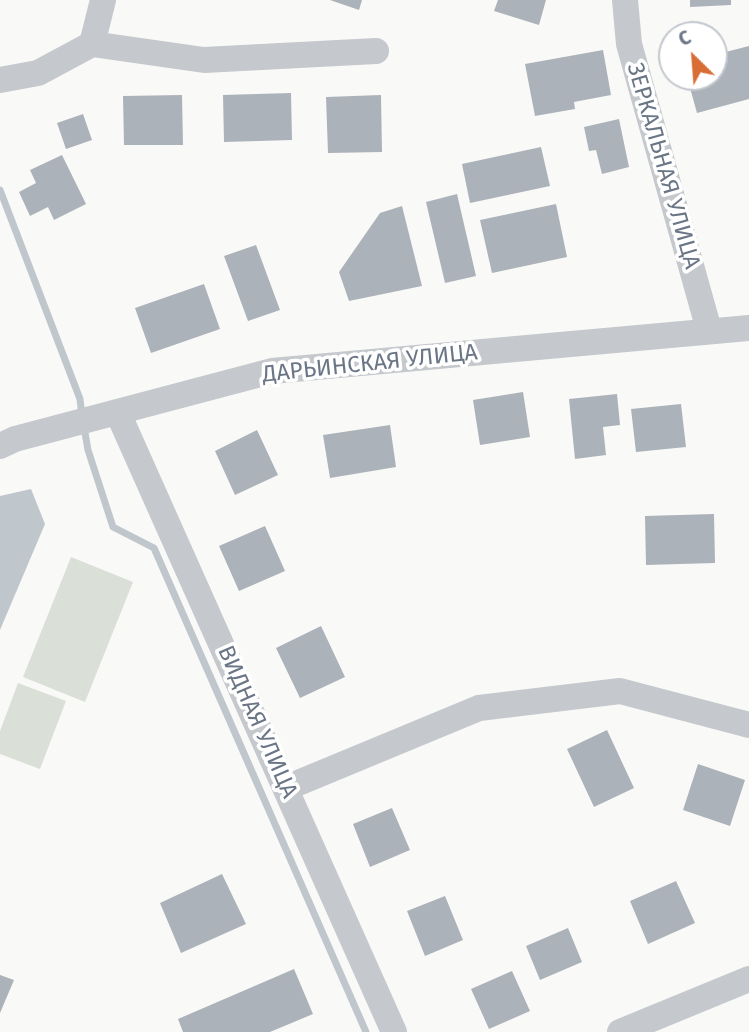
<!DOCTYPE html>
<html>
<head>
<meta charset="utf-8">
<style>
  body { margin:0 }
  #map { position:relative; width:749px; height:1032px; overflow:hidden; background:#f9f9f7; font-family:"Fira Sans",sans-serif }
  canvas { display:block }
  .north { position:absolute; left:658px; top:21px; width:70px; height:70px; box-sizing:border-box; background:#fff; border:2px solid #c3c8cf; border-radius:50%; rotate:335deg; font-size:19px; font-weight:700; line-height:28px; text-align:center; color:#6a7686 }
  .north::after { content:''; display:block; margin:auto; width:24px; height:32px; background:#d96d36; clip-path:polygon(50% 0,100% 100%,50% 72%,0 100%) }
</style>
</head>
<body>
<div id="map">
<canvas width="749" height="1032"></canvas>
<div class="north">С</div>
</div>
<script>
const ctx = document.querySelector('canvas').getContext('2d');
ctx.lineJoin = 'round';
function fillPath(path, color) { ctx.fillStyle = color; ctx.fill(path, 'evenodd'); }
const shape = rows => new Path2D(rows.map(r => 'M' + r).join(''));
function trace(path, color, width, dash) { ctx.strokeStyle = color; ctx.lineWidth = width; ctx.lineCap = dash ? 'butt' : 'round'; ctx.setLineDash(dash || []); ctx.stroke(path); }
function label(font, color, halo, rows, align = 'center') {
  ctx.font = font + ' "Fira Sans",sans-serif'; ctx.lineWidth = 7; ctx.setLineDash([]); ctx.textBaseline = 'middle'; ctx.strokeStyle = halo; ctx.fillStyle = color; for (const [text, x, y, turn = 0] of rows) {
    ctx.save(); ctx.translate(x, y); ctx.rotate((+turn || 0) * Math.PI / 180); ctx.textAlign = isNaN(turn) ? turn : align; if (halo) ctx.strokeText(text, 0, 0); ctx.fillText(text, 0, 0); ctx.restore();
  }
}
fillPath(shape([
  [71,557,133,582,85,702,23,677],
  [18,683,66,701,40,769,0,754,0,731]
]), '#dae0d8');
fillPath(shape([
  [31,489,45,524,0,630,0,496]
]), '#bfc7cc');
trace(shape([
  [0,190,80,399,82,416],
  [84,427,88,450,113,527,154,548,366,1032]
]), '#bfc7cc', 7);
fillPath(shape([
  [330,0,362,0,359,10],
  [498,0,546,0,539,25,494,11],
  [690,0,731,0,731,5,690,7],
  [749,46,749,99,697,113,687,77,714,77,714,55],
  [603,50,611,95,574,102,575,109,535,116,525,64],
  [291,93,292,140,224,142,223,95],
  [182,95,183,145,124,145,123,96],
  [381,95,382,152,328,153,326,97],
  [83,114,92,140,66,149,57,123],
  [619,119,629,167,602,174,596,150,589,151,584,127],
  [541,147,550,186,470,203,462,164],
  [62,155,86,204,54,220,48,207,30,216,19,192,36,183,30,170],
  [457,194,476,276,445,283,426,202],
  [556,204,567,257,492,273,480,220],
  [402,206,422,286,349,301,339,272,380,213],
  [256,245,280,310,248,321,224,256],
  [204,284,220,329,151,353,135,308],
  [523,392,530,437,480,445,473,400],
  [617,394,620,425,603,427,606,455,575,459,569,399],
  [681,404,686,447,636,452,631,409],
  [390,425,396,467,330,478,323,435],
  [257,430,278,475,235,495,215,451],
  [714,514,715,563,646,565,645,516],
  [265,526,285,571,239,591,219,546],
  [321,626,345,677,300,698,276,648],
  [607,730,634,788,594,807,567,749],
  [698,764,745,780,730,826,683,810],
  [392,808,410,850,370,867,353,824],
  [222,874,246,924,181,953,160,903],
  [676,881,695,923,648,944,630,901],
  [445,896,463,940,425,956,407,911],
  [568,928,582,962,540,980,526,946],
  [294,969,313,1014,270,1032,183,1032,178,1019],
  [512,971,530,1011,489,1029,471,989],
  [0,975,14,980,0,1013]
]), '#acb2b9');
trace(shape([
  [625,0,629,44,709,330],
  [92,44,204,60,376,51],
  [92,44,103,0],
  [0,80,38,73,92,44],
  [118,413,394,1032],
  [0,446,15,439,272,371,749,328],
  [286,788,479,708,620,691,749,725],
  [620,1032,749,979]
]), '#c5c8cc', 26);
label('23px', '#6a7686', '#fff', [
  ["ЗЕРКАЛЬНАЯ УЛИЦА",663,166,74],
  ["ДАРЬИНСКАЯ УЛИЦА",370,364,-6],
  ["ВИДНАЯ УЛИЦА",257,722,66]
]);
</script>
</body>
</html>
